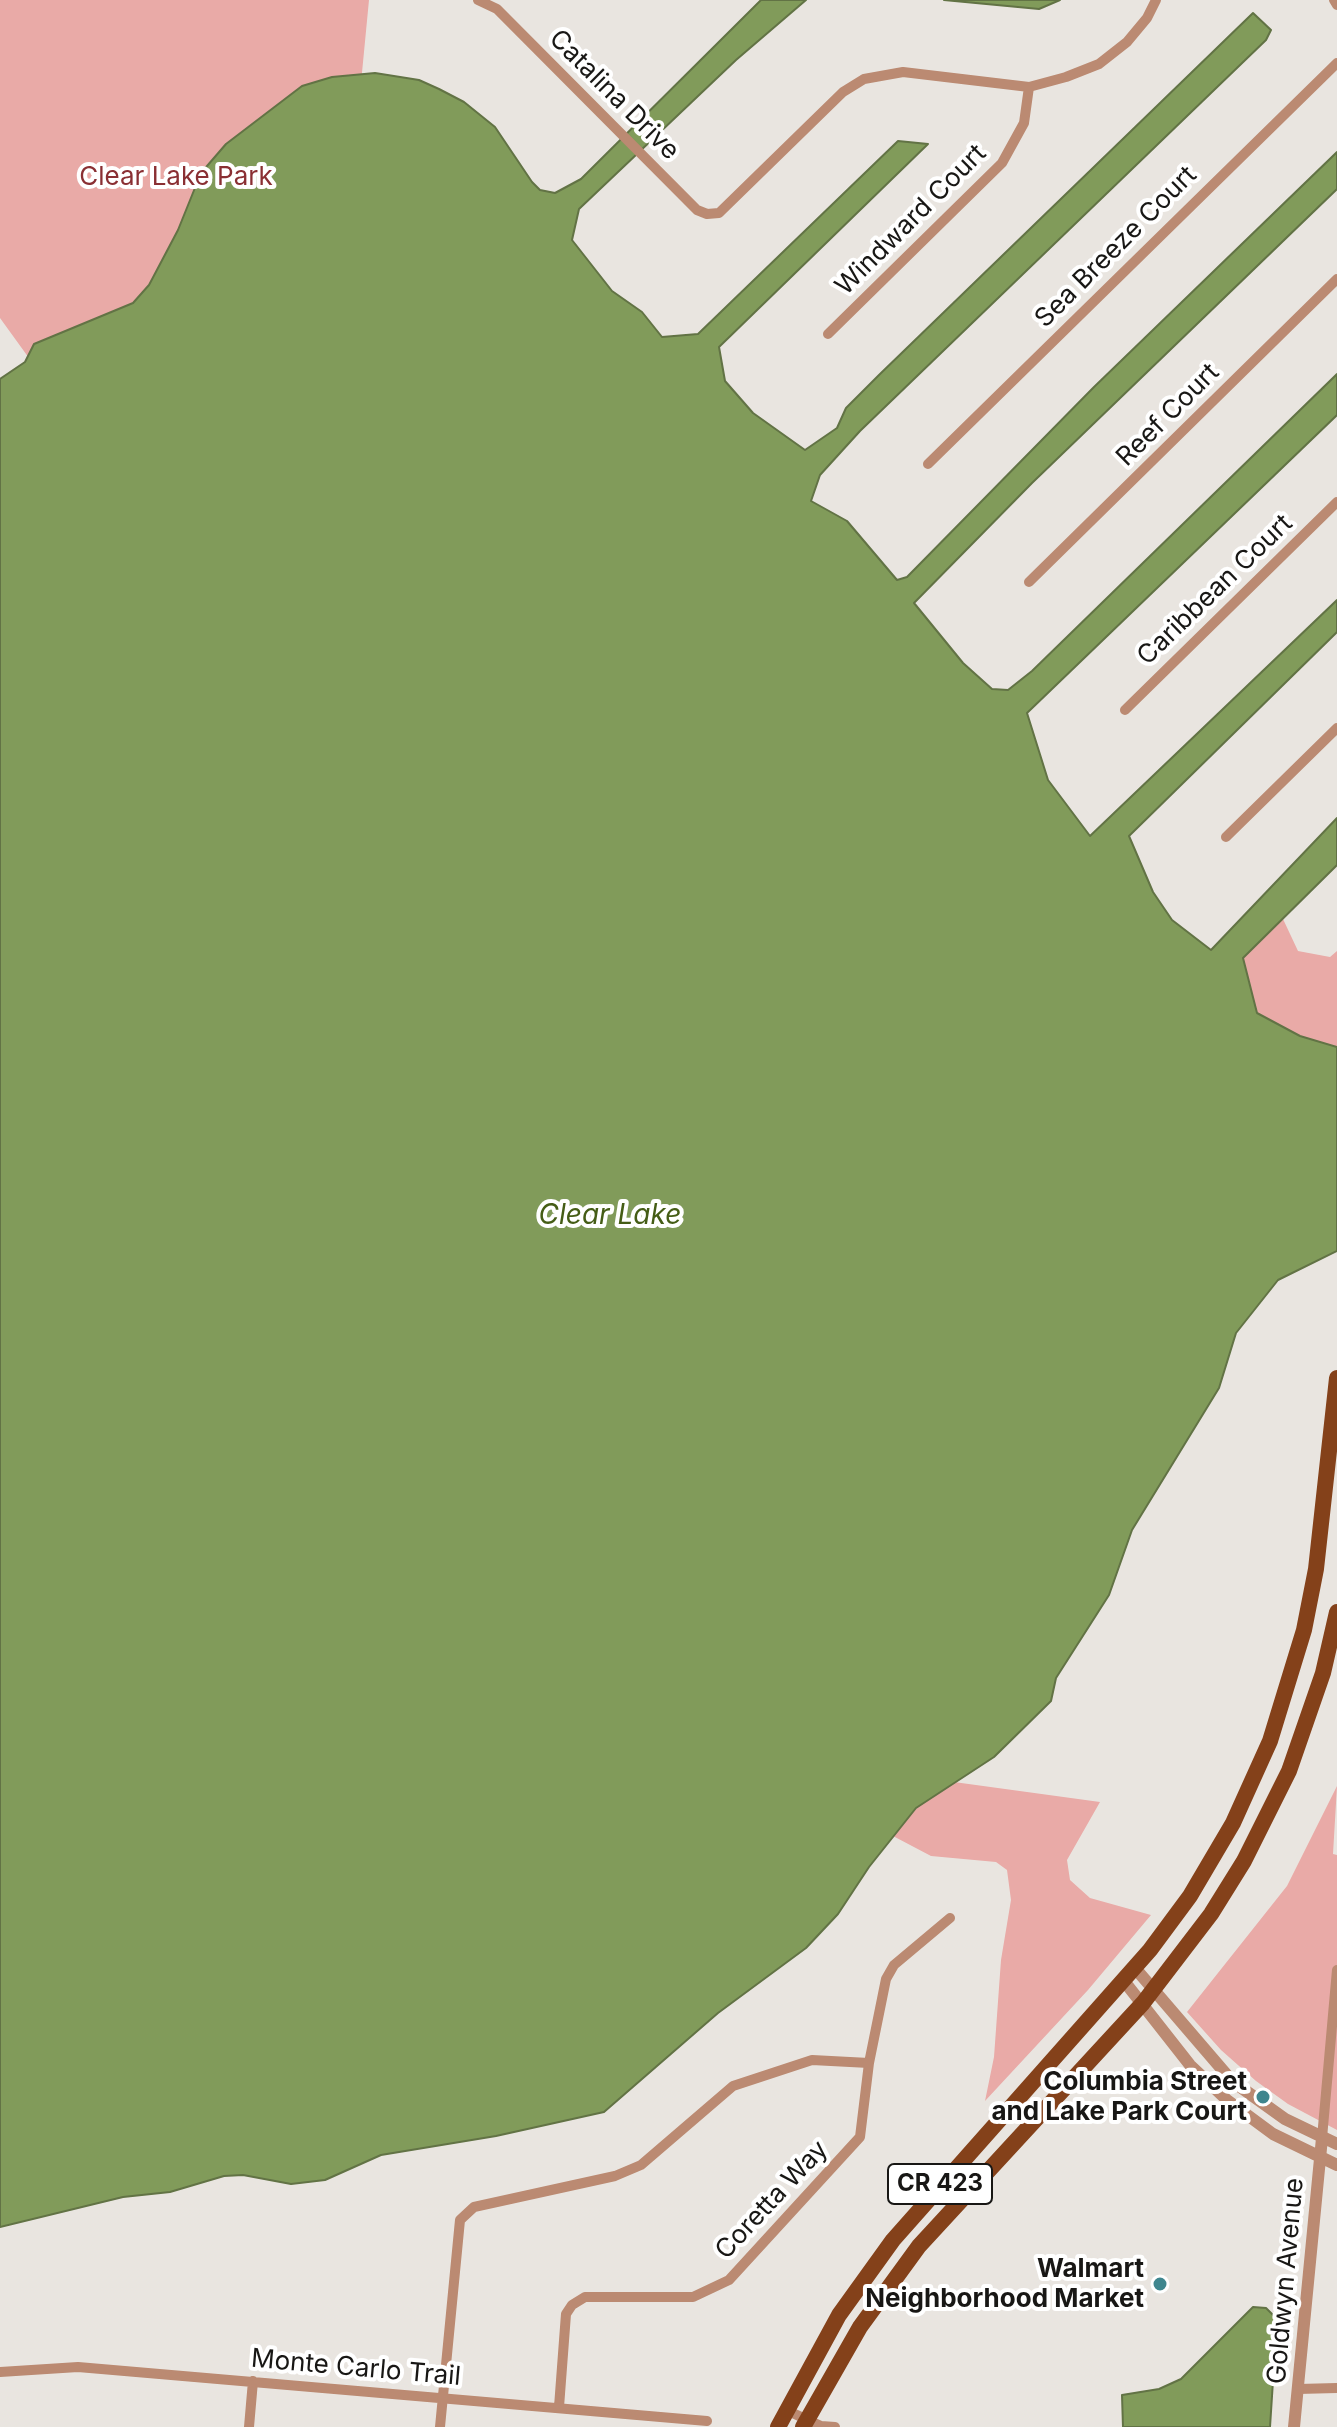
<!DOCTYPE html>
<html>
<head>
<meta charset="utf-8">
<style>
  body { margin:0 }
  canvas { display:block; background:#e9e5e0 }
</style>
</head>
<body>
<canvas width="1337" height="2427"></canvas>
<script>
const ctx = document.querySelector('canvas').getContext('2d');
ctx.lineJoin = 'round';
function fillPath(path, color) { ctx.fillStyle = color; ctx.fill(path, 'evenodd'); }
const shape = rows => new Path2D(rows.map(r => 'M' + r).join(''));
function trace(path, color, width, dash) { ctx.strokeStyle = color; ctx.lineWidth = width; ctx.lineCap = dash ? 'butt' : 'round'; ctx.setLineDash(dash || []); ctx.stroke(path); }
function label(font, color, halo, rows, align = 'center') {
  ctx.font = font + ' Inter,sans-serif'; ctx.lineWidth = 8; ctx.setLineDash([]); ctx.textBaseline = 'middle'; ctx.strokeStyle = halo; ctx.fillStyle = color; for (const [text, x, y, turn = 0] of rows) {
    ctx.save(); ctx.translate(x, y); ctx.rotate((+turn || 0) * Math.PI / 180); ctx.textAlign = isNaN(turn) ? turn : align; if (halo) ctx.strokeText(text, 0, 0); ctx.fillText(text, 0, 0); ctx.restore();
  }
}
fillPath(shape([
  [0,0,369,0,306,653,47,383,0,318],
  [1283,919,1298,951,1330,957,1337,951,1337,1047,1300,1036,1257,1013,1243,958],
  [954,1782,1100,1802,1067,1860,1070,1880,1090,1898,1151,1915,1088,1990,985,2101,994,2057,1001,1960,1011,1900,1007,1870,996,1862,931,1856,893,1836,916,1808],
  [1337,1786,1333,1854,1337,1855,1337,2130,1288,2104,1256,2081,1221,2050,1187,2012,1287,1886]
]), '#e9aaa7');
const water = shape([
  [761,0,806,0,736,60,579,209,572,240,612,291,642,312,662,337,698,334,898,141,928,144,719,347,725,381,753,413,805,450,837,428,846,408,879,375,1253,13,1271,30,1266,40,860,431,820,475,811,501,847,521,897,580,907,577,1094,387,1337,152,1337,189,1032,483,914,603,963,663,992,689,1008,690,1032,671,1337,374,1337,415,1027,713,1048,780,1090,836,1337,600,1337,632,1129,836,1153,892,1172,920,1211,950,1337,818,1337,865,1243,958,1257,1013,1300,1036,1337,1047,1337,1251,1278,1280,1236,1333,1219,1388,1132,1530,1109,1595,1056,1678,1051,1701,994,1757,916,1808,869,1867,838,1914,806,1948,718,2013,604,2112,496,2136,381,2155,325,2180,291,2184,243,2175,224,2176,170,2192,123,2197,0,2227,0,379,25,362,34,344,133,303,149,285,178,230,201,173,226,144,302,86,332,77,375,73,419,80,439,89,464,102,495,127,532,182,540,190,555,193,581,179,761,0],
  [944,0,1060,0,1039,9,944,0],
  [1253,2307,1266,2308,1277,2319,1270,2427,1123,2427,1122,2395,1159,2389,1181,2379,1253,2307]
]);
fillPath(water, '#819b5a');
trace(water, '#627345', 2);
trace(shape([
  [478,0,497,9,697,210,707,214,719,213,843,92,864,79,903,72,1029,87,1066,77,1099,64,1127,42,1147,18,1156,0],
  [1334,0,1337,5],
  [828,334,1002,163,1024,123,1029,87],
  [928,464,1337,63],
  [1029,582,1337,279],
  [1125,710,1337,502],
  [1226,837,1337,728],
  [1322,2138,1337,1970],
  [0,2372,78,2367,707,2421],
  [1298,2389,1337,2388],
  [559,2407,566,2314,572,2305,585,2297,693,2297,729,2280,860,2137,869,2063,886,1979,894,1965,950,1918],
  [786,2410,821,2426,835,2427],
  [249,2427,253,2381],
  [440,2427,460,2220,474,2207,615,2176,641,2165,733,2086,812,2060,869,2063]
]), '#bb8a72', 10);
trace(shape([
  [1135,1968,1232,2081,1285,2119,1337,2144],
  [1124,1981,1190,2065,1227,2100,1273,2134,1337,2165],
  [1294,2427,1322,2138]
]), '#bb8a72', 12);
trace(shape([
  [778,2427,839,2315,893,2240,1150,1950,1190,1896,1233,1823,1270,1741,1304,1630,1316,1569,1337,1378],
  [803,2427,860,2327,919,2246,1143,2003,1211,1914,1244,1861,1289,1771,1323,1673,1337,1612]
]), '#84411a', 16);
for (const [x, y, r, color] of [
  [1263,2097,8,"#3f868e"],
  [1160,2284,8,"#3f868e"]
]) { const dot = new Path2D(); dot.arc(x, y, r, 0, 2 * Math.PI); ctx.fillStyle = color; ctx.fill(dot); trace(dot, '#fff', 3); }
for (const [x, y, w] of [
  [940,2184,104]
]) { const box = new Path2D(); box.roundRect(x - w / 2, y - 20, w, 40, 6); ctx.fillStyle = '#fff'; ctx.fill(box); trace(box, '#181715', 2); }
label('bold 24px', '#181715', null, [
  ["CR 423",940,2184]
]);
label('26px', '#181715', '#fff', [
  ["Catalina Drive",614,95,45],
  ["Windward Court",911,220,-45],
  ["Sea Breeze Court",1116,247,-45],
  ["Reef Court",1168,415,-45],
  ["Caribbean Court",1215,590,-44],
  ["Coretta Way",772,2200,-47],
  ["Goldwyn Avenue",1286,2281,-85],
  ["Monte Carlo Trail",356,2368,5]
]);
label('26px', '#8a2f33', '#fff', [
  ["Clear Lake Park",176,177]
]);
label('bold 26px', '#181715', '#fff', [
  ["Columbia Street",1247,2082],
  ["and Lake Park Court",1247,2112],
  ["Walmart",1144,2269],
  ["Neighborhood Market",1144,2299]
], 'right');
label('italic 28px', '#455d16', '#fff', [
  ["Clear Lake",610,1216]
]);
</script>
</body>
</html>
